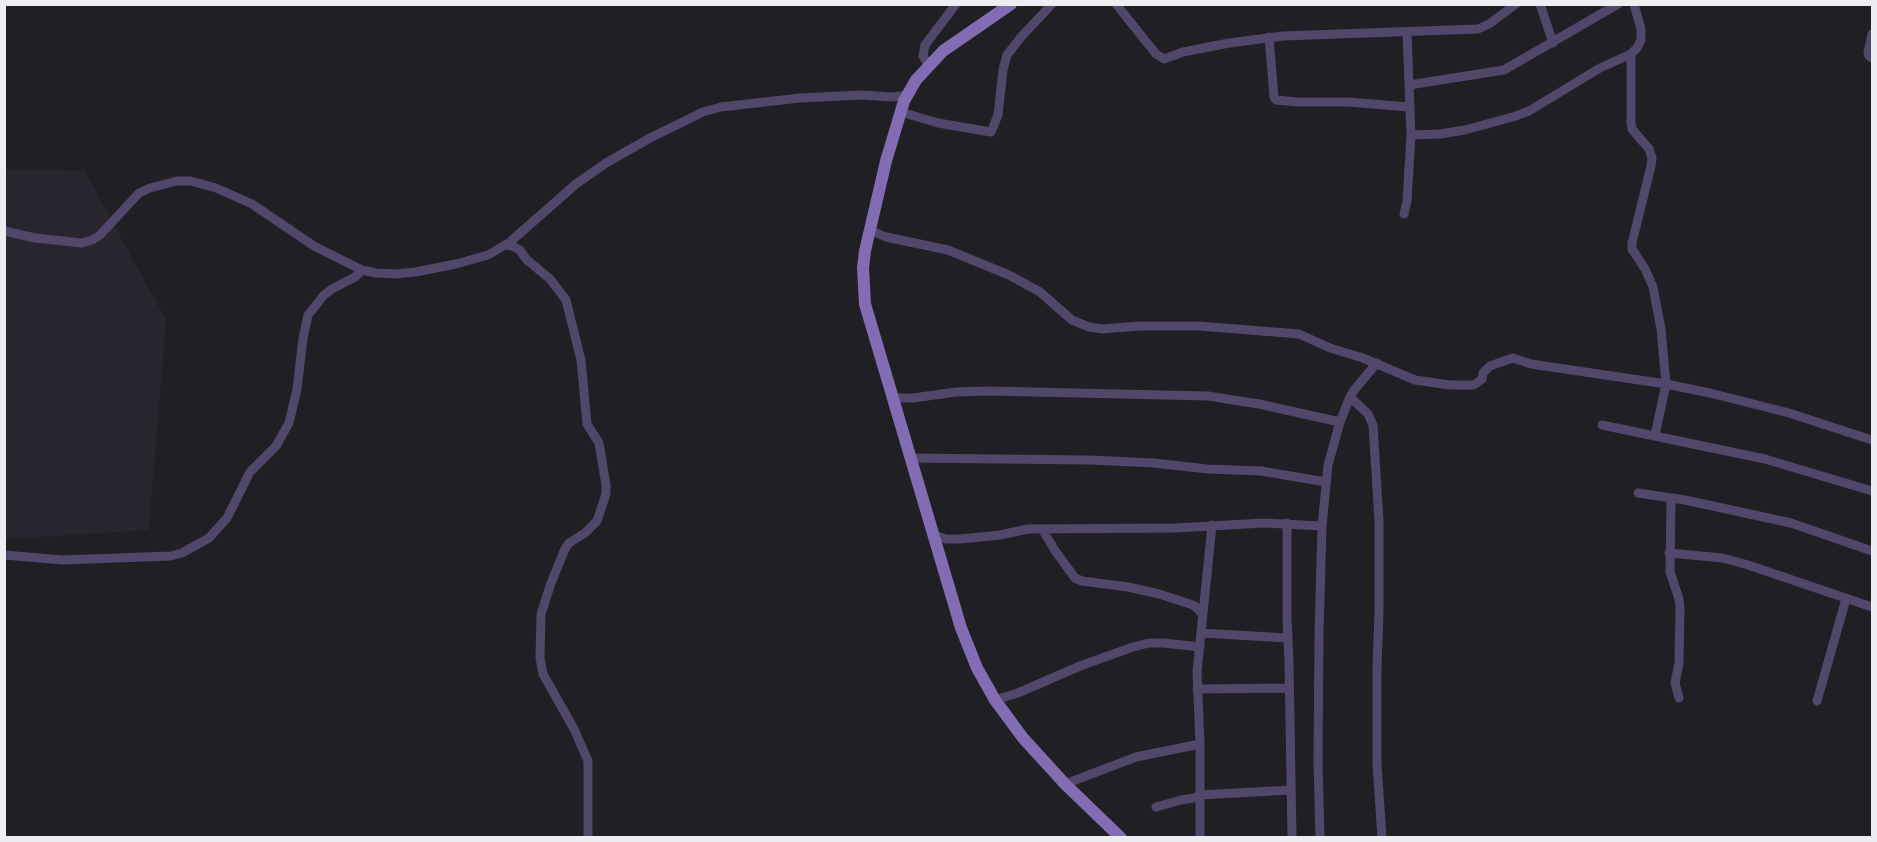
<!DOCTYPE html>
<html>
<head>
<meta charset="utf-8">
<style>
  body { margin:0 }
  #map { position:relative; width:1877px; height:842px; overflow:hidden; background:#201f23; font-family:Inter,sans-serif }
  canvas { display:block }
  .frame { position:absolute; inset:0; border:6px solid #eeedf1; pointer-events:none }
</style>
</head>
<body>
<div id="map">
<canvas width="1877" height="842"></canvas>
<div class="frame"></div>
</div>
<script>
const ctx = document.querySelector('canvas').getContext('2d');
ctx.lineJoin = 'round';
function fillPath(path, color) { ctx.fillStyle = color; ctx.fill(path, 'evenodd'); }
const shape = rows => new Path2D(rows.map(r => 'M' + r).join(''));
function trace(path, color, width, dash) { ctx.strokeStyle = color; ctx.lineWidth = width; ctx.lineCap = dash ? 'butt' : 'round'; ctx.setLineDash(dash || []); ctx.stroke(path); }
fillPath(shape([
  [5,169,85,171,166,320,149,530,5,539]
]), '#28252f');
trace(shape([
  [1116,4,1156,54,1164,59,1183,52,1229,43,1283,36,1478,29,1489,24,1516,4],
  [1540,4,1553,43],
  [1872,34,1868,53,1869,56,1872,58],
  [1269,37,1274,97,1276,100,1297,102,1348,102,1409,107],
  [1631,54,1631,122,1632,129,1649,149,1652,158,1651,166,1632,243,1632,249,1645,269,1653,287,1661,329,1666,384,1655,435],
  [928,65,923,56,925,45,956,4],
  [1409,85,1504,70,1618,4],
  [901,112,938,123,991,132,998,115,1003,70,1007,55,1021,37,1052,4],
  [1411,135,1440,134,1465,130,1516,116,1529,111,1600,68,1631,54,1637,48,1641,40,1641,29,1634,4],
  [1404,214,1407,201,1411,135,1407,32],
  [870,230,886,237,948,250,1009,275,1040,292,1072,320,1089,327,1102,329,1139,326,1199,326,1299,334,1330,348,1363,358,1415,380,1450,385,1474,385,1482,379,1483,373,1490,366,1513,358,1531,364,1666,384,1710,393,1789,413,1872,440],
  [4,231,35,238,82,243,92,240,100,235,139,193,150,188,177,181,191,181,216,188,252,204,314,246,362,270,376,273,396,274,415,272,456,264,488,255,510,242,576,184,606,163,650,138,703,112,721,107,800,98,861,95,892,97,908,95],
  [506,245,512,246,520,250,526,259,550,279,566,300,581,360,587,424,599,443,606,485,606,494,597,521,585,533,569,543,565,549,551,583,541,614,540,658,543,674,574,729,588,761,588,838],
  [1350,397,1368,414,1373,425,1379,521,1379,613,1377,667,1377,764,1382,838],
  [893,398,913,398,956,392,989,391,1208,396,1259,404,1340,422],
  [1602,425,1765,459,1872,491],
  [910,458,1090,460,1154,463,1207,469,1261,471,1326,482],
  [1638,493,1685,500,1791,523,1872,551],
  [1671,498,1670,572,1679,599,1680,608,1679,663,1675,683,1679,698],
  [1287,523,1287,618,1289,662,1292,838],
  [1042,529,1056,552,1075,578,1082,581,1128,587,1159,594,1193,605,1199,610,1202,614],
  [934,535,946,539,960,539,1000,535,1028,529,1175,528,1264,523,1322,526],
  [1669,553,1723,558,1748,565,1872,607],
  [4,555,63,560,171,556,182,553,209,538,227,518,250,472,276,446,289,423,297,389,303,338,308,315,324,295,332,289,355,277,362,270],
  [1201,633,1288,638],
  [1197,689,1289,688],
  [995,700,1018,693,1080,666,1133,647,1149,643,1164,643,1200,647],
  [1817,701,1846,599],
  [1065,784,1136,757,1200,744],
  [1156,807,1181,800,1199,797,1199,795,1291,790],
  [1200,838,1200,744,1197,672,1212,525],
  [1320,838,1318,762,1319,634,1322,526,1328,465,1340,422,1350,397,1355,389,1377,363]
]), '#50476a', 9);
trace(shape([
  [1011,4,943,51,916,80,904,101,886,161,865,251,863,268,865,304,961,628,977,668,995,700,1023,738,1065,784,1121,838]
]), '#826db5', 12);
</script>
</body>
</html>
